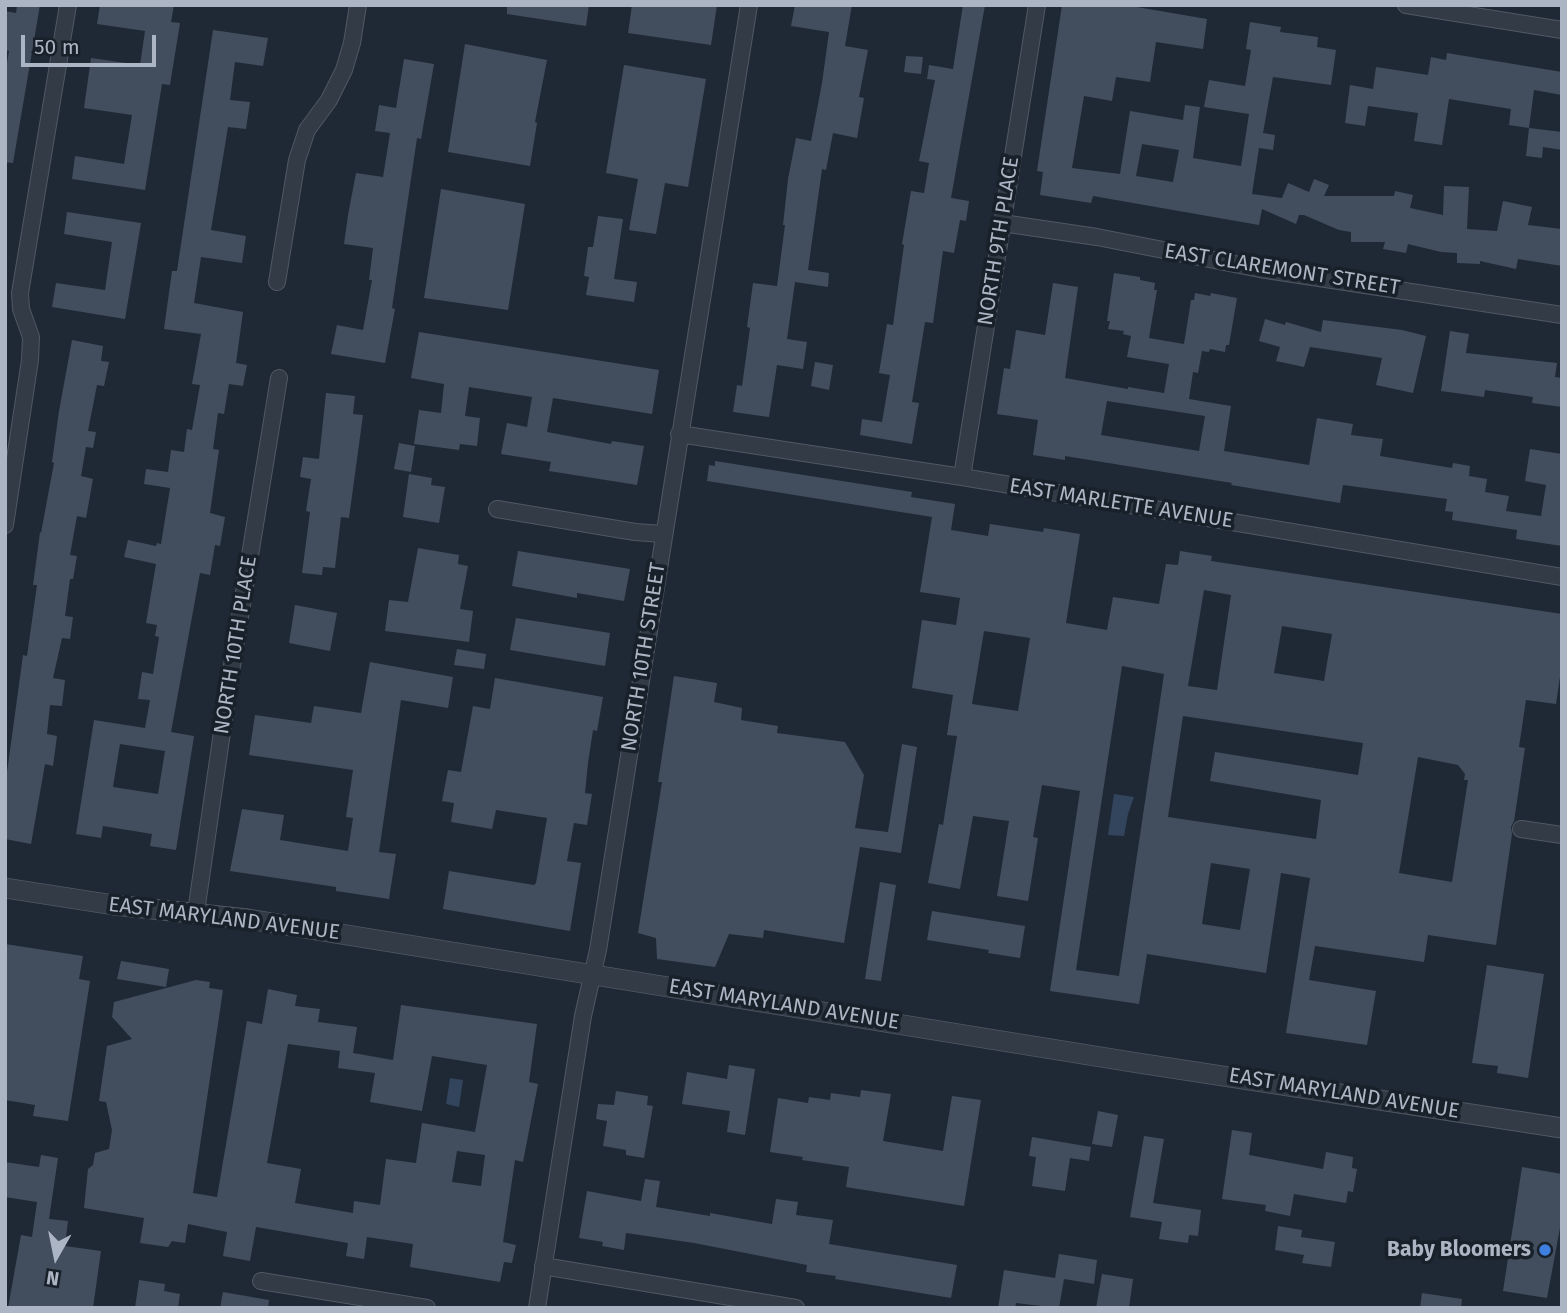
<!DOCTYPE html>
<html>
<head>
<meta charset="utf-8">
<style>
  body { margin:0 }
  #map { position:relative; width:1567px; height:1313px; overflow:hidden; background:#1f2935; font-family:"Fira Sans",sans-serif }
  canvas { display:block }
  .frame { position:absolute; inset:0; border:7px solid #acb5c3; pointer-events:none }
  .north { position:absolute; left:21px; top:1222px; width:70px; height:70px; -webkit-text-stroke:5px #18202a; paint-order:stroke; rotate:189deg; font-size:19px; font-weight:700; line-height:28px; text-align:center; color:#acb5c3 }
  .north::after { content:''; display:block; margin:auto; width:24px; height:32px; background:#acb5c3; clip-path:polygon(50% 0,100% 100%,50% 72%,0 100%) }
  .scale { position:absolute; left:21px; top:35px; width:135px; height:32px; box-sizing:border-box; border:4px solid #acb5c3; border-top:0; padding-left:9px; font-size:21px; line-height:24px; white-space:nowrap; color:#acb5c3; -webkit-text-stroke:5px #18202a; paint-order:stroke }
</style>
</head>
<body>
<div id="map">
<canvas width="1567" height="1313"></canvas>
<div class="frame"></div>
<div class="north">N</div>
<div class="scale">50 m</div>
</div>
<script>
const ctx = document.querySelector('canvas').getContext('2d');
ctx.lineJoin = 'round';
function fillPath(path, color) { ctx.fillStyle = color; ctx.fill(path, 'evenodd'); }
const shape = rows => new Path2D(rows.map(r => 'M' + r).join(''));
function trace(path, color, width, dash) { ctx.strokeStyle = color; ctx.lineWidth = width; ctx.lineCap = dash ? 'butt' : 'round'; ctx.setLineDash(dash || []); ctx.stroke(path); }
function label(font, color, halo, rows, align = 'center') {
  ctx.font = font + ' "Fira Sans",sans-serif'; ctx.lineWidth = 7; ctx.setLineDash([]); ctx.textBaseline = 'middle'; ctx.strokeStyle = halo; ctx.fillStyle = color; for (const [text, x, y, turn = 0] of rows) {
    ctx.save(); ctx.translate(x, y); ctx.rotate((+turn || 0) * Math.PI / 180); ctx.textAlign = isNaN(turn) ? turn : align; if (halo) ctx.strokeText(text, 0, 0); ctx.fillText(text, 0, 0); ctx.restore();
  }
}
fillPath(shape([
  [1114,794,1134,797,1128,814,1124,836,1108,835],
  [450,1078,463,1080,459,1107,446,1104]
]), '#33445d');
fillPath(shape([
  [17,5,40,5,13,163,5,162,5,76,9,51,5,50,5,11,16,13],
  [100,5,174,5,171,22,180,23,170,85,162,84,145,190,72,179,75,156,124,164,132,115,84,108,91,58,140,65,145,31,97,24],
  [507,5,589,5,586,26,507,14],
  [632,5,717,5,711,45,628,33],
  [795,5,852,5,845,46,868,50,859,97,864,98,857,138,833,133,826,170,822,169,808,270,829,273,828,287,795,282,787,339,807,342,803,369,777,365,769,417,733,412,737,385,742,386,750,328,747,327,753,283,777,286,785,225,783,225,788,179,796,138,811,141,822,83,829,32,791,26],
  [963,5,985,5,951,198,969,201,966,221,960,220,954,253,943,251,933,323,925,322,912,402,919,403,912,444,860,435,862,419,882,422,890,375,879,373,887,324,893,325,904,245,902,244,911,191,924,193,929,163,919,161,935,80,927,79,929,65,953,69],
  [1062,5,1125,5,1207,19,1203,49,1156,42,1150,82,1116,77,1112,101,1084,96,1072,168,1120,174,1130,111,1183,120,1185,105,1200,107,1193,158,1241,166,1249,114,1204,107,1209,80,1245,86,1251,50,1246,49,1250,22,1281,27,1280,32,1318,37,1317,47,1336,50,1331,85,1273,77,1263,133,1275,135,1273,150,1259,148,1252,194,1282,198,1288,183,1309,192,1314,179,1329,185,1324,196,1394,196,1395,191,1413,195,1410,208,1443,215,1444,186,1469,187,1467,229,1497,231,1503,201,1532,207,1528,225,1562,229,1562,266,1518,259,1516,269,1480,261,1480,264,1457,263,1457,253,1441,252,1408,244,1406,253,1383,249,1385,242,1351,242,1351,232,1339,230,1304,215,1299,215,1296,224,1262,209,1259,225,1093,196,1091,203,1040,195,1043,172,1037,171],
  [1142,144,1179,150,1173,182,1136,176],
  [213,30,268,38,263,66,235,62,230,100,250,102,246,129,228,127,211,230,246,236,242,263,201,257,194,303,243,312,236,363,247,365,243,386,229,384,224,414,218,413,213,449,219,450,210,513,225,517,220,546,215,545,210,575,200,573,171,732,194,736,176,850,150,846,152,834,103,826,101,838,76,834,94,720,145,728,150,700,138,699,142,672,153,674,159,637,155,636,157,625,146,623,156,564,124,557,128,540,156,546,157,543,161,544,170,488,144,484,146,469,168,472,171,450,184,452,187,429,192,430,200,385,192,384,201,334,164,329,172,271,177,271],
  [120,744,165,751,158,794,113,787],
  [465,44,547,60,535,122,537,123,530,166,448,152],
  [1447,53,1562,72,1562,95,1534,90,1529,128,1509,125,1511,109,1449,99,1442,145,1414,141,1418,113,1368,106,1365,126,1345,123,1350,85,1373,89,1376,67,1428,75,1431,57,1446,60],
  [906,56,923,57,921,74,904,72],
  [404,59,434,64,421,139,417,138,392,308,395,309,385,363,331,354,337,325,363,330,372,280,369,280,373,248,344,244,348,215,356,173,383,177,390,133,375,131,379,105,396,108],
  [624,65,706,79,688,187,665,183,656,234,629,230,638,179,606,173],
  [1529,128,1562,132,1562,150,1543,147,1542,158,1526,156],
  [441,189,525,204,508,310,424,298],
  [67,212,141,223,125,319,52,307,56,283,105,290,112,242,64,234],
  [598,216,623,219,614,279,637,282,634,302,586,295,589,277,584,276,588,247,593,247],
  [1114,273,1140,277,1140,280,1155,283,1154,290,1157,290,1149,338,1184,344,1191,300,1194,300,1195,293,1210,296,1211,293,1237,298,1229,345,1226,345,1225,352,1210,349,1209,352,1202,351,1198,373,1193,372,1189,399,1231,406,1224,451,1309,465,1317,418,1353,424,1351,435,1383,439,1380,456,1452,468,1453,463,1470,466,1469,476,1487,479,1485,492,1509,496,1506,511,1541,516,1546,485,1525,481,1530,449,1562,454,1562,546,1516,539,1517,530,1452,520,1453,512,1445,511,1447,499,1343,485,1340,503,1231,485,1232,483,1065,456,1065,460,1033,455,1038,420,997,414,1004,368,1010,369,1016,330,1045,335,1053,283,1078,287,1065,378,1128,389,1128,387,1164,393,1169,364,1127,357,1131,336,1123,334,1124,331,1108,329,1110,321,1107,321],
  [1107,401,1205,416,1199,451,1101,435],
  [1265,319,1285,325,1286,322,1321,332,1323,320,1402,330,1426,336,1413,393,1376,385,1382,358,1310,347,1304,367,1276,361,1280,347,1259,341],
  [1450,331,1469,334,1466,353,1557,363,1555,377,1562,378,1562,407,1532,403,1533,397,1485,390,1484,397,1441,391],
  [419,332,659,370,652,414,553,398,547,432,611,444,612,441,644,446,637,485,549,471,551,462,501,454,507,423,527,427,532,397,469,387,465,416,480,418,477,446,460,444,459,450,414,444,419,410,441,413,444,384,411,378],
  [72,340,103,346,101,361,109,362,104,386,97,385,88,431,96,432,93,448,86,447,81,476,93,479,86,518,77,516,70,555,77,556,73,579,70,579,65,616,73,617,70,639,62,638,53,678,65,680,62,706,50,705,47,734,57,736,53,766,45,764,31,844,5,839,5,787,23,655,27,656,37,585,33,585,40,532,41,533,54,463,52,462,59,411],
  [815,362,833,365,829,390,811,386],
  [326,393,355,396,353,414,363,415,349,518,341,517,335,568,323,567,322,575,302,573,310,512,306,511,311,479,300,477,303,457,319,459],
  [399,443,415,446,411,472,394,469],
  [715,461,912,492,911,497,955,504,951,530,988,536,990,524,1043,532,1044,528,1080,534,1066,623,1107,630,1113,597,1159,604,1166,564,1178,565,1180,551,1212,556,1211,561,1562,614,1562,663,1556,704,1526,700,1519,747,1525,748,1514,821,1511,827,1512,834,1496,945,1428,935,1424,962,1315,946,1309,980,1376,991,1367,1045,1286,1033,1310,878,1281,873,1266,973,1147,954,1139,1004,1050,991,1080,791,1042,785,1033,837,1038,838,1028,901,997,896,1009,821,973,816,960,889,928,883,939,824,943,825,957,736,947,735,953,695,912,688,922,620,956,625,960,598,920,592,932,517,707,481,709,465,715,466],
  [1204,590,1231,595,1217,690,1188,686],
  [1282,626,1332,634,1324,681,1274,673],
  [984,631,1030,638,1018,711,972,704],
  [1122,666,1164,674,1119,976,1076,970],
  [1183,716,1363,743,1358,775,1215,752,1210,781,1321,800,1316,839,1168,817],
  [1418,757,1458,765,1465,774,1464,780,1468,780,1452,882,1399,873],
  [1211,863,1250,869,1240,930,1202,924],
  [409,474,432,478,431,485,445,487,439,523,403,517],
  [418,548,459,555,458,564,468,566,460,609,473,611,469,642,385,631,389,600,408,602],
  [518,551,630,569,624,601,577,593,577,598,512,586],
  [295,605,337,613,330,651,289,643],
  [516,618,610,633,605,666,510,650],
  [457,649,486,654,484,669,454,665],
  [370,662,453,677,448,708,401,700,379,852,396,854,389,899,336,891,336,887,230,871,242,809,284,815,280,840,348,851,353,818,346,817,353,770,249,755,255,715,311,723,314,706,361,713],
  [674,676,717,683,714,702,742,708,741,720,778,726,777,733,845,742,864,775,855,828,888,832,902,744,917,747,901,853,860,847,844,943,764,930,763,938,729,934,715,967,657,959,656,938,638,933,662,782,658,782],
  [495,678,603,697,597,731,593,730,588,763,585,793,592,794,587,825,574,823,567,861,581,863,570,931,443,909,449,871,534,885,536,883,547,818,496,810,492,829,451,822,454,803,442,801,448,770,461,772,473,706,490,709],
  [880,882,896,885,881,981,865,979],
  [932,911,1025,926,1020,958,988,953,989,950,927,940],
  [5,944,83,956,79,979,90,981,68,1121,33,1116,35,1105,5,1100],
  [121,961,169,969,166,987,117,979],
  [1487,965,1544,974,1528,1078,1497,1073,1498,1066,1472,1063],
  [196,980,210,982,209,988,223,990,193,1193,217,1197,247,1021,262,1024,268,989,297,995,295,1006,320,1009,318,1022,357,1027,353,1053,393,1060,401,1005,537,1024,529,1082,538,1084,523,1162,515,1160,503,1242,516,1245,512,1263,504,1262,500,1282,410,1267,413,1244,367,1237,364,1259,346,1256,348,1243,256,1227,250,1261,223,1256,227,1232,188,1224,185,1243,172,1241,168,1247,140,1243,144,1218,84,1208,88,1169,93,1165,95,1153,109,1149,112,1130,106,1102,99,1101,107,1046,132,1039,112,1017,114,1002],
  [288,1044,340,1051,338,1068,375,1073,370,1102,422,1111,432,1056,487,1065,475,1132,422,1123,416,1163,386,1159,380,1205,354,1201,353,1213,295,1203,301,1169,267,1163],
  [457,1151,485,1155,481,1186,452,1182],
  [729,1065,755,1069,745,1135,727,1132,730,1111,682,1104,687,1072,727,1079],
  [861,1090,891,1094,883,1141,943,1151,952,1096,981,1100,964,1206,846,1187,849,1167,802,1160,803,1157,770,1152,778,1098,808,1103,809,1097,830,1100,831,1093,860,1097],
  [616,1091,648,1096,647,1105,653,1106,644,1158,626,1155,626,1150,603,1146,607,1121,596,1119,598,1104,614,1105],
  [1098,1111,1118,1115,1112,1147,1092,1144],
  [1232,1130,1252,1133,1249,1155,1323,1169,1326,1152,1353,1157,1352,1168,1357,1169,1353,1192,1348,1191,1346,1203,1294,1194,1290,1216,1265,1211,1266,1205,1222,1199],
  [1144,1136,1164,1139,1153,1203,1201,1210,1198,1236,1189,1235,1188,1243,1159,1239,1162,1222,1130,1217],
  [1032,1137,1091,1147,1089,1161,1070,1158,1065,1191,1032,1186,1036,1157,1029,1156],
  [41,1155,58,1158,49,1219,68,1221,65,1246,101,1251,93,1308,8,1308,21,1235,32,1237,37,1202,5,1197,5,1162,39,1167],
  [1522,1167,1562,1174,1562,1217,1547,1298,1503,1291],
  [645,1179,660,1181,656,1207,710,1216,710,1213,772,1224,776,1199,798,1202,796,1215,833,1220,829,1244,957,1265,951,1298,835,1279,836,1276,806,1272,807,1265,694,1243,626,1233,624,1250,602,1246,603,1242,579,1238,587,1191,641,1201],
  [1278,1226,1302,1230,1301,1237,1335,1242,1331,1267,1302,1263,1304,1255,1275,1250],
  [1059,1254,1097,1260,1094,1284,1064,1279,1059,1308,1016,1303,1015,1308,998,1308,1004,1270,1055,1278],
  [1102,1274,1133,1279,1129,1308,1096,1308],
  [139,1280,165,1284,164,1291,180,1294,178,1308,135,1308],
  [223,1292,269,1300,268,1308,220,1308],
  [1422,1293,1462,1299,1461,1308,1420,1308]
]), '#424e5e');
const minor = shape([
  [1406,5,1562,30],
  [1002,223,1097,237,1260,269,1562,315],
  [277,282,297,160,307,130,329,100,344,70,352,43,358,5],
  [679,434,962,477,1562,577],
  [962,477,1037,5],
  [497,509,635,532,663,534],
  [5,525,30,360,31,337,21,309,20,293,68,5],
  [1521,829,1562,835],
  [196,912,229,684,279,378],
  [543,1266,796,1308],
  [261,1281,427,1308],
  [537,1308,583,1016,598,950,749,5]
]);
const tertiary = shape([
  [5,888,114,905,248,919,1138,1063,1562,1128]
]);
trace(minor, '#505864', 18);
trace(tertiary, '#505864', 21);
trace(minor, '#333b46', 16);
trace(tertiary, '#333b46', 19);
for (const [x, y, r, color] of [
  [1545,1250,7,"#3f7fe0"]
]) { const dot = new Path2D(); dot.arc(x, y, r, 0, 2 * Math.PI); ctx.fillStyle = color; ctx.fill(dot); trace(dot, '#18202a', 2.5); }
label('21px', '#acb5c3', '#18202a', [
  ["NORTH 9TH PLACE",999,241,-81],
  ["EAST CLAREMONT STREET",1282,270,9],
  ["EAST MARLETTE AVENUE",1121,504,9],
  ["NORTH 10TH PLACE",236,645,-81],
  ["NORTH 10TH STREET",644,657,-81],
  ["EAST MARYLAND AVENUE",224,919,7],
  ["EAST MARYLAND AVENUE",784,1005,9],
  ["EAST MARYLAND AVENUE",1344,1094,9]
]);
label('bold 21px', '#acb5c3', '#18202a', [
  ["Baby Bloomers",1531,1250]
], 'right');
</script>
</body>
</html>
